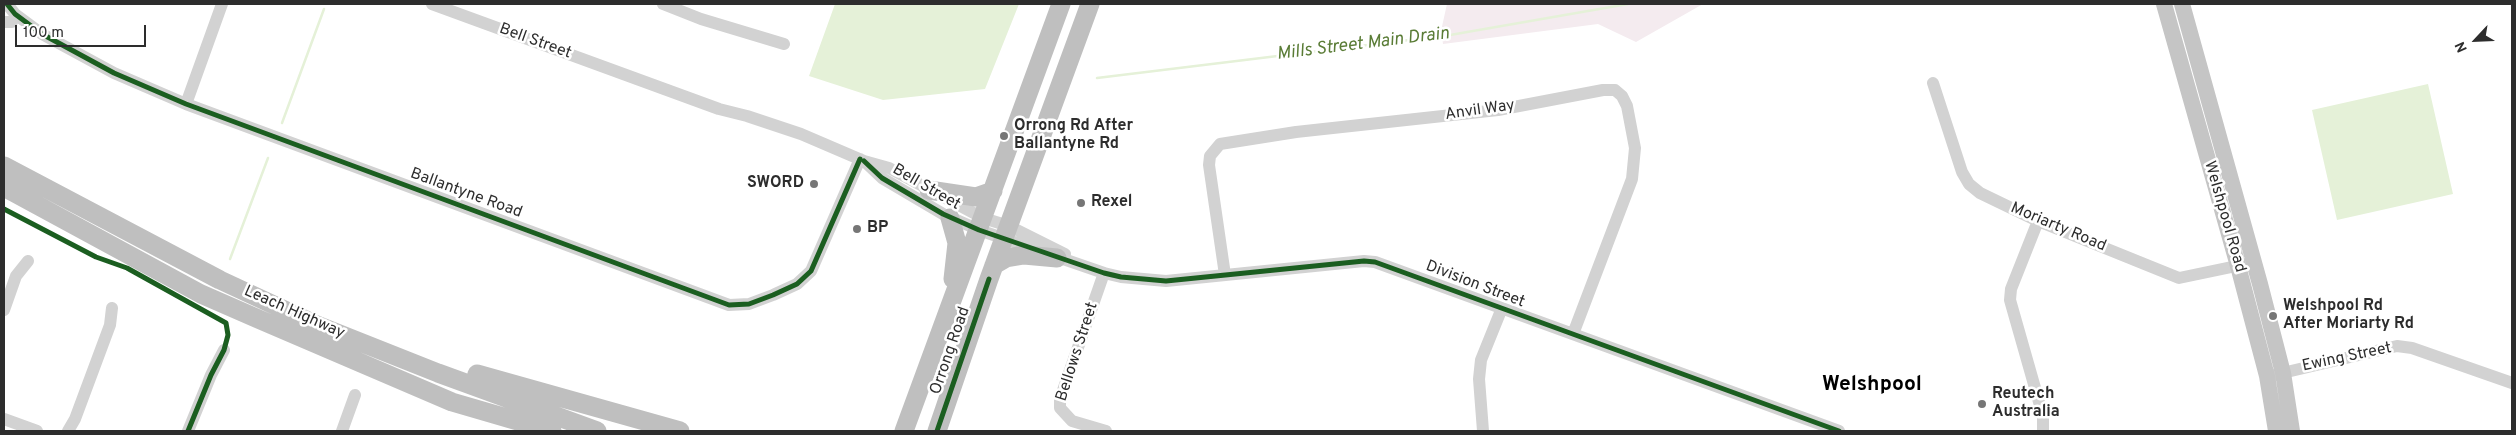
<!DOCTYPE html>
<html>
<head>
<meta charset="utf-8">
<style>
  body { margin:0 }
  #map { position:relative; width:2516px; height:435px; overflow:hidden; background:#fff; font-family:Overpass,sans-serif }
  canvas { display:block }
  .frame { position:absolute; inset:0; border:5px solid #2d2d2d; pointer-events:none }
  .north { position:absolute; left:2451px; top:15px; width:50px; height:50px; -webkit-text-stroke:4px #fff; paint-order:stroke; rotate:245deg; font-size:14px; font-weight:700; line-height:20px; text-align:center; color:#2d2d2d }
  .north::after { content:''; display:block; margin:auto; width:18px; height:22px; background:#2d2d2d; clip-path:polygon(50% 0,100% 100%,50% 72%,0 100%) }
  .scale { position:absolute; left:15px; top:25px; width:131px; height:22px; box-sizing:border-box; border:2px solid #2d2d2d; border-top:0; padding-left:6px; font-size:15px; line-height:18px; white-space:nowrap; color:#2d2d2d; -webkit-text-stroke:4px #fff; paint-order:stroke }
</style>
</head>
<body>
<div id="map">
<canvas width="2516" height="435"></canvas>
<div class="frame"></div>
<div class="north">N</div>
<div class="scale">100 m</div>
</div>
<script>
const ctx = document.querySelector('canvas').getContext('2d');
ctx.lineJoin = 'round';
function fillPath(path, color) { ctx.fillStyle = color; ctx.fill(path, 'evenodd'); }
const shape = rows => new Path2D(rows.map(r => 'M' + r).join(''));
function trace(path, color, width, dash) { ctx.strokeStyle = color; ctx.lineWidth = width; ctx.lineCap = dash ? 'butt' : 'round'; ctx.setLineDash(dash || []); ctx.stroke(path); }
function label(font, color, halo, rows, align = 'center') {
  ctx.font = font + ' Overpass,sans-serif'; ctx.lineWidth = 5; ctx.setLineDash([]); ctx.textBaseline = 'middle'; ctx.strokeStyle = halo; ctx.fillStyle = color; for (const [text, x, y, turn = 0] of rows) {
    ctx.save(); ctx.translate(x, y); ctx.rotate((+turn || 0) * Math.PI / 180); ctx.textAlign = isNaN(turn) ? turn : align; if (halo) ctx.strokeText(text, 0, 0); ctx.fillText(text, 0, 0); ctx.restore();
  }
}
fillPath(shape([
  [1447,4,1703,4,1636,42,1598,24,1443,44,1441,31]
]), '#f4ebef');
fillPath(shape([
  [835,4,1019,4,985,89,883,100,809,76],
  [2428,84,2453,194,2337,220,2312,110]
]), '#e5f1d8');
trace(shape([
  [1097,78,1450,35,1628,4],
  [282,123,324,9],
  [230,259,268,158]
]), '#e5f1d8', 2.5);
trace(shape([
  [7,4,15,14,42,34,114,73,186,104,729,305,749,304,773,295,797,284,811,271,860,159],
  [432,4,719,109,747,116,801,134,864,161,889,168,983,218,1009,226,1065,254],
  [663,4,701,19,784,44],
  [4,22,12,22],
  [1933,83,1962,172,1969,184,1980,193,2038,221,2179,278,2246,264],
  [186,104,222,4],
  [864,161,882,178,943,214,979,230,1104,273,1121,277,1166,281,1364,261,1375,262,1839,431],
  [2038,221,2011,289,2010,300,2043,416,2043,431],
  [1104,273,1060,399,1060,408,1072,421,1106,431],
  [1225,275,1209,165,1210,156,1220,144,1296,132,1498,110,1603,90,1615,90,1622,96,1627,106,1635,148,1632,179,1573,334],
  [4,310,16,276,28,261],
  [2274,375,2397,346,2412,348,2512,383],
  [4,419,37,431],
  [68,431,75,419,110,325,112,308],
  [188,431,211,375,224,350],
  [342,431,355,395],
  [1483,431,1479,379,1481,360,1502,308]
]), '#d2d2d2', 12);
trace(shape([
  [2164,4,2238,266,2267,376,2276,431],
  [2182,4,2260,284,2283,373,2292,431]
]), '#c5c5c5', 16);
trace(shape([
  [4,166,220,280,317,325,438,373,597,431],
  [4,187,201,294,256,318,452,402,552,431],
  [929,190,976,197,993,191],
  [950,218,957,243,953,279],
  [994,265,1006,258,1024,255,1057,258],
  [477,374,680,431],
  [904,431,1061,4],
  [937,431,989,279,1090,4]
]), '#bfbfbf', 19);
trace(shape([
  [7,4,15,14,42,34,114,73,186,104,729,305,749,304,773,295,797,284,811,271,860,159],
  [864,161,882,178,943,214,979,230,1104,273,1121,277,1166,281,1364,261,1375,262,1839,431],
  [4,209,96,257,127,268,226,323,228,335,224,350,211,375,188,431],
  [937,431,989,279]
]), '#1b5e20', 5);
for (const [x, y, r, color] of [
  [1004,136,5,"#767676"],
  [814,184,5,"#767676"],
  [1081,203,5,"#767676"],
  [857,229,5,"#767676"],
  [2273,316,5,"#767676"],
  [1982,404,5,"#767676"]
]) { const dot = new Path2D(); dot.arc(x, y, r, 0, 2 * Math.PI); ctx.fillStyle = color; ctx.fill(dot); trace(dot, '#fff', 2); }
label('16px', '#2d2d2d', '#fff', [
  ["Bell Street",535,42,20],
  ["Anvil Way",1480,111,-8],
  ["Bell Street",926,188,30],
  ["Ballantyne Road",466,194,20],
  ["Welshpool Road",2224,217,74],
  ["Moriarty Road",2058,228,23],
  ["Division Street",1475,285,21],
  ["Leach Highway",294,313,24],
  ["Orrong Road",951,351,-71],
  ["Bellows Street",1078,352,-72],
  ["Ewing Street",2347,358,-12]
]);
label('bold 16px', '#2d2d2d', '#fff', [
  ["Orrong Rd After",1014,127],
  ["Ballantyne Rd",1014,145],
  ["SWORD",804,184,"right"],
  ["Rexel",1091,203],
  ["BP",867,229],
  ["Welshpool Rd",2283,307],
  ["After Moriarty Rd",2283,325],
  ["Reutech",1992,395],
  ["Australia",1992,413]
], 'left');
label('italic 18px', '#5a7c36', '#fff', [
  ["Mills Street Main Drain",1363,45,-7]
]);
label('bold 21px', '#000', '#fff', [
  ["Welshpool",1872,386]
]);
</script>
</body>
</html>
